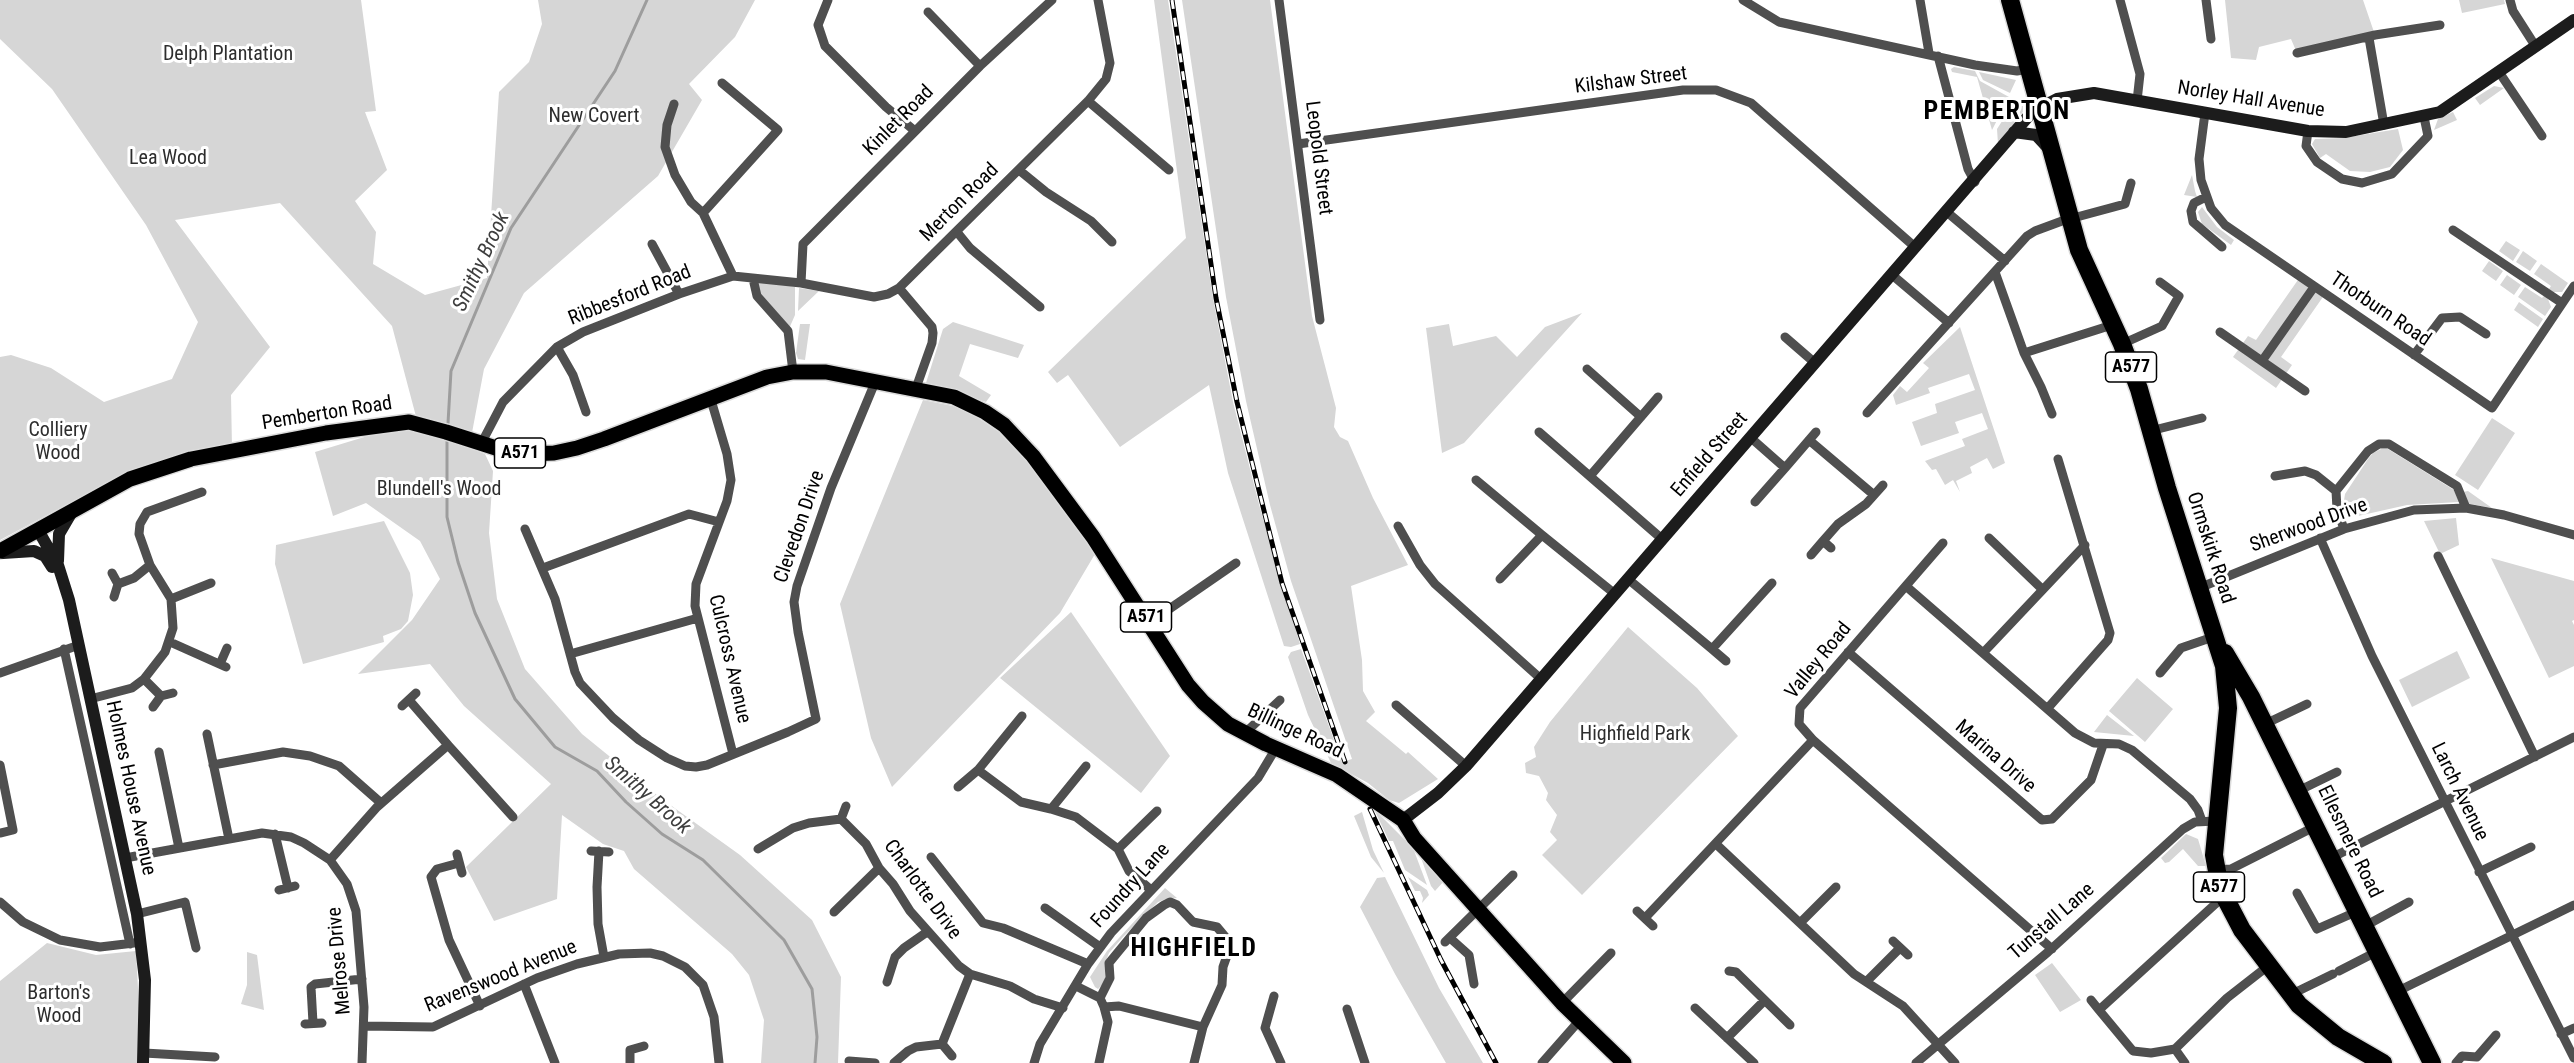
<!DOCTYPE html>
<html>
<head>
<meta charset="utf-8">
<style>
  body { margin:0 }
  canvas { display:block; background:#fff }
</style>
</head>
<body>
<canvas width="2574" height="1063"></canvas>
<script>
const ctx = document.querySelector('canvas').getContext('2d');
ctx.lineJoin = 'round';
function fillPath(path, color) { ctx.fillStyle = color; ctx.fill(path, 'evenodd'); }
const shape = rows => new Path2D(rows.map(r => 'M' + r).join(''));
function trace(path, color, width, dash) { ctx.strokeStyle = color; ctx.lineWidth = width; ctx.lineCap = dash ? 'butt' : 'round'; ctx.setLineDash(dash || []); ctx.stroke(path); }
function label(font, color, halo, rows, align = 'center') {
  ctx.font = font + ' "Roboto Condensed",sans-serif'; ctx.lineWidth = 6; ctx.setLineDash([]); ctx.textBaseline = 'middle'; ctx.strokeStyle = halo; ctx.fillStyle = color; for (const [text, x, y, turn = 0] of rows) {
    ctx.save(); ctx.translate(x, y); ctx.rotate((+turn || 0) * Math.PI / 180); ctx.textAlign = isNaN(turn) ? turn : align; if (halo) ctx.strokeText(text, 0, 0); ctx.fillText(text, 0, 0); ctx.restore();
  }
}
fillPath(shape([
  [0,0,361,0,376,111,365,112,387,170,355,201,376,232,373,264,425,295,487,278,499,92,529,62,542,24,538,0,755,0,735,37,689,84,702,100,658,176,524,293,484,369,471,438,418,424,392,326,280,203,175,220,270,347,231,395,232,448,130,471,0,540,0,357,11,355,51,368,104,402,172,379,198,322,146,225,52,89,0,39],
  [1154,0,1168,0,1213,298,1233,402,1260,508,1300,644,1291,647,1284,646,1228,473,1209,385,1120,447,1068,375,1057,383,1048,372,1186,238],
  [1182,0,1270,0,1312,316,1336,408,1334,427,1340,437,1348,441,1373,498,1408,565,1351,586,1362,660,1363,691,1375,712,1366,721,1406,754,1408,752,1438,779,1399,803,1389,800,1368,783,1331,763,1308,715,1288,657,1291,652,1301,649,1342,762,1352,759,1291,581,1270,505,1246,401,1226,297],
  [2225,0,2363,0,2375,35,2297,53,2291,39,2259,47,2256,60,2231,58],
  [2459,0,2504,0,2505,4,2462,13],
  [1954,67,1975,71,1980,81,2009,97,1992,130,1977,77,1952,72,1951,69],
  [1979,72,2016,80,2010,93,1983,80],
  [2494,86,2504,88,2480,105,2475,98],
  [2015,101,2026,108,1998,144,1997,129],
  [2453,112,2457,120,2434,130,2438,119],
  [2398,129,2403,150,2390,167,2370,172,2350,171,2326,154,2320,158,2312,144,2315,139,2343,138],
  [2192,175,2195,191,2197,197,2184,195],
  [2202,207,2217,227,2234,240,2231,245,2202,224,2198,212],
  [2506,241,2520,250,2513,261,2499,251],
  [2523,251,2537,261,2530,271,2516,262],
  [2489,261,2503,271,2496,281,2482,271],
  [2541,264,2568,283,2562,292,2553,292,2549,289,2551,286,2534,274],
  [2507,275,2521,285,2514,295,2500,285],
  [2300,277,2325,294,2281,357,2292,365,2276,388,2233,357,2248,336,2256,340],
  [758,278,795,287,795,315,788,331,759,295],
  [2525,287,2542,298,2544,296,2548,299,2551,307,2545,316,2518,297],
  [799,288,819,291,798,311],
  [2519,302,2543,319,2538,327,2514,310],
  [1582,313,1464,443,1442,453,1426,328,1449,324,1453,346,1496,336,1517,357,1545,327],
  [953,322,1024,345,1018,358,970,344,959,376,991,395,986,402,926,383,943,329],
  [800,324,810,324,805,360,798,359,796,353],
  [1960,327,2005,463,1993,469,1987,458,1970,467,1972,473,1956,481,1960,492,1953,480,1945,485,1936,469,1932,470,1925,461,1965,446,1962,439,1988,429,1982,413,1955,422,1959,433,1921,446,1912,422,1937,413,1935,404,1975,390,1969,374,1928,388,1930,393,1896,405,1893,395,1900,386,1907,392,1929,368,1923,363],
  [923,400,963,408,1011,440,1095,554,1060,613,892,787,871,738,840,604],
  [2492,418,2515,433,2478,490,2455,475],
  [407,424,485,454,493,471,489,533,497,599,525,669,582,734,662,799,740,855,812,920,841,977,838,1063,761,1063,764,1020,749,975,732,954,634,869,624,851,603,844,562,815,557,899,494,921,466,867,551,784,464,706,430,664,358,674,412,620,440,579,420,541,366,503,333,516,315,452],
  [2381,449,2388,449,2454,490,2459,502,2407,505,2349,518,2343,507,2345,494,2368,459,2373,453],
  [2468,491,2492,508,2465,503,2463,492],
  [2456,518,2459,545,2440,554,2424,521],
  [384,521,410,573,413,595,408,621,401,629,383,636,384,642,303,664,275,564,276,545],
  [2491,558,2574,581,2574,620,2572,621,2574,625,2574,666,2549,678],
  [1071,612,1170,756,1141,793,1000,678],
  [1628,627,1697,688,1738,736,1582,895,1542,855,1557,840,1550,832,1557,815,1546,800,1548,793,1539,776,1526,773,1525,763,1536,757,1534,747,1550,722],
  [2457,651,2470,678,2412,707,2399,680],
  [2137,678,2173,709,2145,742,2109,711],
  [2107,715,2134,736,2094,732],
  [1374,809,1413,848,1427,885,1405,870,1393,841,1389,841],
  [1362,812,1373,850,1384,873,1371,857,1354,816],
  [2186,834,2198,839,2206,866,2198,866,2183,849,2169,862,2165,863,2161,858],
  [1420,855,1444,881,1435,891,1431,886],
  [1385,877,1439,988,1483,1063,1446,1063,1395,974,1360,907,1377,878],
  [1408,877,1427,890,1429,895,1422,903,1423,898,1420,891,1415,891],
  [1165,888,1177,898,1166,899,1158,902,1123,937,1109,953,1105,963,1105,982,1098,989,1095,987,1090,977,1107,951],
  [47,943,96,955,136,951,141,1044,137,1063,0,1063,0,981],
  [247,952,257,955,264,1010,241,1004,247,985],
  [2052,963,2081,1000,2060,1012,2035,975]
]), '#d6d6d6');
trace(shape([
  [448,423,451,371,511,228,615,71,647,0],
  [447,441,447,517,458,562,475,613,515,699,555,747,597,771,626,802,662,834,703,860,784,940,812,989,817,1037,815,1063]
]), '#9d9d9d', 3);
const primary = shape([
  [0,551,130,479,191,459,326,433,409,422,446,432,499,449,525,454,554,453,577,448,604,439,767,377,793,372,826,372,954,397,985,412,1004,425,1033,456,1093,537,1188,685,1203,702,1228,724,1266,744,1337,775,1403,820,1414,838,1562,1003,1624,1063]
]);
const highway = shape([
  [2010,0,2079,250,2122,344,2139,389,2167,488,2224,666,2228,708,2214,855,2220,888,2242,930,2299,1005,2338,1037,2383,1063],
  [2225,653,2251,697,2432,1063]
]);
trace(primary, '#dbdbdb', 18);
trace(highway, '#dbdbdb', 21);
trace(shape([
  [828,0,818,25,825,46,886,107,915,131],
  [1279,0,1320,320],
  [1743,0,1779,22,1975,65,2017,71,2028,69],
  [1920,0,1929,53],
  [2120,0,2140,74,2137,101],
  [2206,0,2211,39],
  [2510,0,2513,11,2536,47],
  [928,12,980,66],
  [2369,38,2384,125],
  [2297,53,2375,35,2440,25],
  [1938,56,1968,169,1975,182],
  [2499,72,2542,136],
  [1088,101,1169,170],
  [674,104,667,125,665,147,675,175,691,202,703,213,733,276],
  [2205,113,2199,159,2201,180,2211,208,2225,225,2492,408,2574,286],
  [2308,131,2306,146,2317,162,2342,179,2362,183,2392,174,2428,136,2424,117],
  [1298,144,1683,90,1716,90,1751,103,1915,247],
  [1019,170,1046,192,1091,221,1112,242],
  [2206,197,2194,203,2191,211,2193,222,2222,247],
  [703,213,778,130,722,83],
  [1948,213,2005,261],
  [2453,230,2562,303],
  [957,232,970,248,1040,307],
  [652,244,679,294],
  [1995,272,2024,353,2112,325],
  [1891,274,1949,323],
  [754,283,757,296,788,331,793,372],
  [801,283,803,244,980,66,1052,0],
  [899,288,932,327,933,333,932,343,916,388],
  [2220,332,2305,391],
  [1785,337,1815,363],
  [2122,344,2162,326,2179,296,2160,282],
  [557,347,573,375,586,412],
  [2024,353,2041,387,2052,414],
  [2414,355,2442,318,2460,317,2486,334],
  [2262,361,2314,287],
  [1587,369,1641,417],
  [711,400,727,454,731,480,727,501,696,584,695,606,733,754],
  [1867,413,2027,236,2035,231,2062,221,2125,204,2131,183],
  [2150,431,2202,418],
  [1539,432,1662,539],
  [1751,438,1785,468,1816,432],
  [1809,440,1874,495],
  [481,444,503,402,557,347,583,332,679,294,733,276,801,283,874,297,888,294,899,288,1088,101,1106,79,1110,63,1098,0],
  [1590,476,1658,397],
  [2275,476,2305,471,2316,475,2336,491],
  [1476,480,1542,535,1615,594],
  [1755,502,1785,468],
  [1398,526,1420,565,1435,584,1541,679],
  [525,529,555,599,575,672,580,683,613,718,639,740,667,758,685,766,696,767,707,765,788,732,816,719,798,632,794,602,797,586,831,488,876,380],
  [2344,529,2337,509,2336,491,2368,451,2379,444,2389,444,2457,486,2466,508],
  [1989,538,2042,589],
  [2320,538,2372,656,2574,1058],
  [1823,541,1838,524,1866,504,1883,485],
  [1943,543,1800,708,1799,724,1813,740,2052,949],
  [1811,555,1823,541,1831,548],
  [2438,556,2535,757],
  [543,568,689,514,719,522],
  [112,573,118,584,114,597],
  [1500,579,1542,535],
  [1628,579,1712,649,1772,583],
  [118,584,134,578,150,565],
  [1907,587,2075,733,2094,743,2119,744,2132,750,2190,799,2198,810,2202,821],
  [2199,588,2344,529,2414,510,2466,508,2504,515,2574,535],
  [171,599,211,583],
  [1149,623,1236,563],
  [170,642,226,667],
  [64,649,130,944],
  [1712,649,1726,661],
  [1848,652,2042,820,2052,819,2091,780,2103,745],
  [1983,653,2085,545],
  [570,654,698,618],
  [220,664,227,648],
  [0,673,79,645],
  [2160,673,2181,648,2216,636],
  [144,679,161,696,153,707],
  [161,696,173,693],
  [90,699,132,688,144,679,165,652,173,628,171,599,150,565,139,534,140,524,147,512,202,492],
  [1396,705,1466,766],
  [402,706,416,693],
  [2047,709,2108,640,2110,633,2058,459],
  [1022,716,978,770,1021,802,1051,809],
  [2265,724,2307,704],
  [1245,733,1280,700],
  [207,734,229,839],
  [448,745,513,817],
  [159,752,179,848],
  [0,765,13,830,1,833],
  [213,765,283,752,310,756,339,766,381,803],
  [1086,766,1051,809,1076,817,1118,849],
  [958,787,978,770],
  [2298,791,2337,772],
  [841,819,846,806],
  [275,834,288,888],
  [1716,844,1854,974,1903,1006,1955,1063],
  [758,849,793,828,809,823,841,819,866,844,879,868,893,884,910,911,959,966,970,974,1010,986,1034,999,1063,1008],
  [591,851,609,852],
  [599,851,597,887,598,924,604,957],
  [457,854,462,873],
  [931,857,983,923,1003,928,1088,964],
  [125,858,262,833,291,837,304,843,330,860,347,884,356,911,364,1007,362,1063],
  [2331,858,2574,737],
  [330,860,377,807,448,745,409,700],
  [459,863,437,869,431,877,449,940,480,1006],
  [2215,870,2231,869,2316,826],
  [2479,872,2531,847],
  [279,890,295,886],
  [1151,890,1129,871,1118,849,1157,811],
  [2297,893,2317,929,2358,911],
  [2223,897,2099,1010,2133,1051,2151,1053,2175,1049,2227,998,2268,966],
  [0,902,23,922,60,940,100,947,134,943],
  [1045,908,1100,947],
  [1637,911,1653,926],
  [834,912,879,868],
  [137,914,185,902,196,948],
  [1645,918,1813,740],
  [1800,923,1836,887],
  [2365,926,2409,902],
  [1450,938,1469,955,1474,984],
  [1893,941,1908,955],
  [1445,942,1513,875],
  [1729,971,1736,972,1790,1025],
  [2339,971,2378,951],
  [1867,981,1900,948],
  [887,982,895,957,904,948,927,932],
  [524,984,555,1063],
  [1076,986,1100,998,1104,1007,1108,1022,1099,1063],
  [2398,991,2574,905],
  [2290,995,2333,974],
  [1274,996,1265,1028,1281,1063],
  [1100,998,1110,978,1109,963,1146,918,1164,905,1170,902,1177,905,1193,922,1217,927,1227,939,1229,950,1223,967,1222,985,1203,1027,1194,1063],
  [2091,1000,2099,1010],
  [1562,1003,1611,953],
  [1104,1007,1119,1006,1203,1027],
  [1695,1008,1754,1063],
  [1347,1009,1365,1063],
  [313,1023,311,987,315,984,362,979],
  [305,1024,322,1023],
  [364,1026,433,1027,537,978,577,964,619,954,650,953,663,956,685,967,703,985,714,1017,719,1063],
  [2561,1034,2574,1028],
  [1727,1038,1764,1001],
  [942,1044,952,1056],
  [2175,1049,2185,1063],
  [144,1053,215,1057],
  [849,1061,875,1063],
  [630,1063,630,1050,644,1046],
  [894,1063,908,1051,916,1047,942,1044,970,974],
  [1034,1063,1040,1044,1088,964,1111,933,1258,778,1276,748],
  [1542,1063,1579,1021],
  [1916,1063,2048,952,2183,829,2195,822,2216,821],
  [2456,1063,2462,1056,2477,1057,2496,1035]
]), '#4f4f4f', 9);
trace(shape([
  [2014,132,2036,135,2049,149],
  [38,530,58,565,69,600,137,914,145,980,143,1063],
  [3,553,34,551,45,556,52,567],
  [58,561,59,534,73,510],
  [1403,820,1438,793,1466,766,2032,112,2057,99,2094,93,2308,131,2346,132,2440,112,2574,20]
]), '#1c1c1c', 12);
trace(primary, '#000', 15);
trace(highway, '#000', 18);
const rail = shape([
  [1172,0,1216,298,1237,402,1282,583,1345,762],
  [1370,809,1441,960,1496,1063]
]);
trace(rail, '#000', 5);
trace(rail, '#fff', 3, [9]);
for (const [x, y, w] of [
  [2131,367,51],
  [520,453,51],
  [1146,617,51],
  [2219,887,51]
]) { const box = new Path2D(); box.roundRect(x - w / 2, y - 15, w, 30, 4.5); ctx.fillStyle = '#fff'; ctx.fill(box); trace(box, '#000', 1.5); }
label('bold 18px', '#000', null, [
  ["A577",2131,367],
  ["A571",520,453],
  ["A571",1146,617],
  ["A577",2219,887]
]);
label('20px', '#2d2d2d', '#fff', [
  ["Delph Plantation",228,55],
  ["New Covert",594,117],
  ["Lea Wood",168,159],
  ["Colliery",58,431],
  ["Wood",58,454],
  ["Blundell's Wood",439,490],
  ["Highfield Park",1635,735],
  ["Barton's",59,994],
  ["Wood",59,1017]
]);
label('20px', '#000', '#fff', [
  ["Kilshaw Street",1631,81,-7],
  ["Norley Hall Avenue",2251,100,9],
  ["Kinlet Road",899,121,-45],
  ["Leopold Street",1318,158,83],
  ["Merton Road",960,203,-45],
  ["Ribbesford Road",630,296,-22],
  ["Thorburn Road",2380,310,34],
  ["Pemberton Road",327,414,-9],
  ["Enfield Street",1710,455,-49],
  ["Sherwood Drive",2309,526,-20],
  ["Clevedon Drive",800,527,-71],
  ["Ormskirk Road",2210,548,72],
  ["Culcross Avenue",729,659,77],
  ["Valley Road",1819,661,-51],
  ["Billinge Road",1295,732,25],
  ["Marina Drive",1995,757,41],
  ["Holmes House Avenue",130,788,78],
  ["Larch Avenue",2459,792,64],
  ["Ellesmere Road",2349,842,64],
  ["Foundry Lane",1131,886,-48],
  ["Charlotte Drive",922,890,54],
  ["Tunstall Lane",2052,922,-41],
  ["Melrose Drive",340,961,-95],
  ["Ravenswood Avenue",501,977,-22]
]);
label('italic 21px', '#3e3e3e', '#fff', [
  ["Smithy Brook",482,262,-65],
  ["Smithy Brook",647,796,41]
]);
ctx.letterSpacing = '1.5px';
label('bold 26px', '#000', '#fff', [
  ["PEMBERTON",1997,112],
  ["HIGHFIELD",1194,949]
]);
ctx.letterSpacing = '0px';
</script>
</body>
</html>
